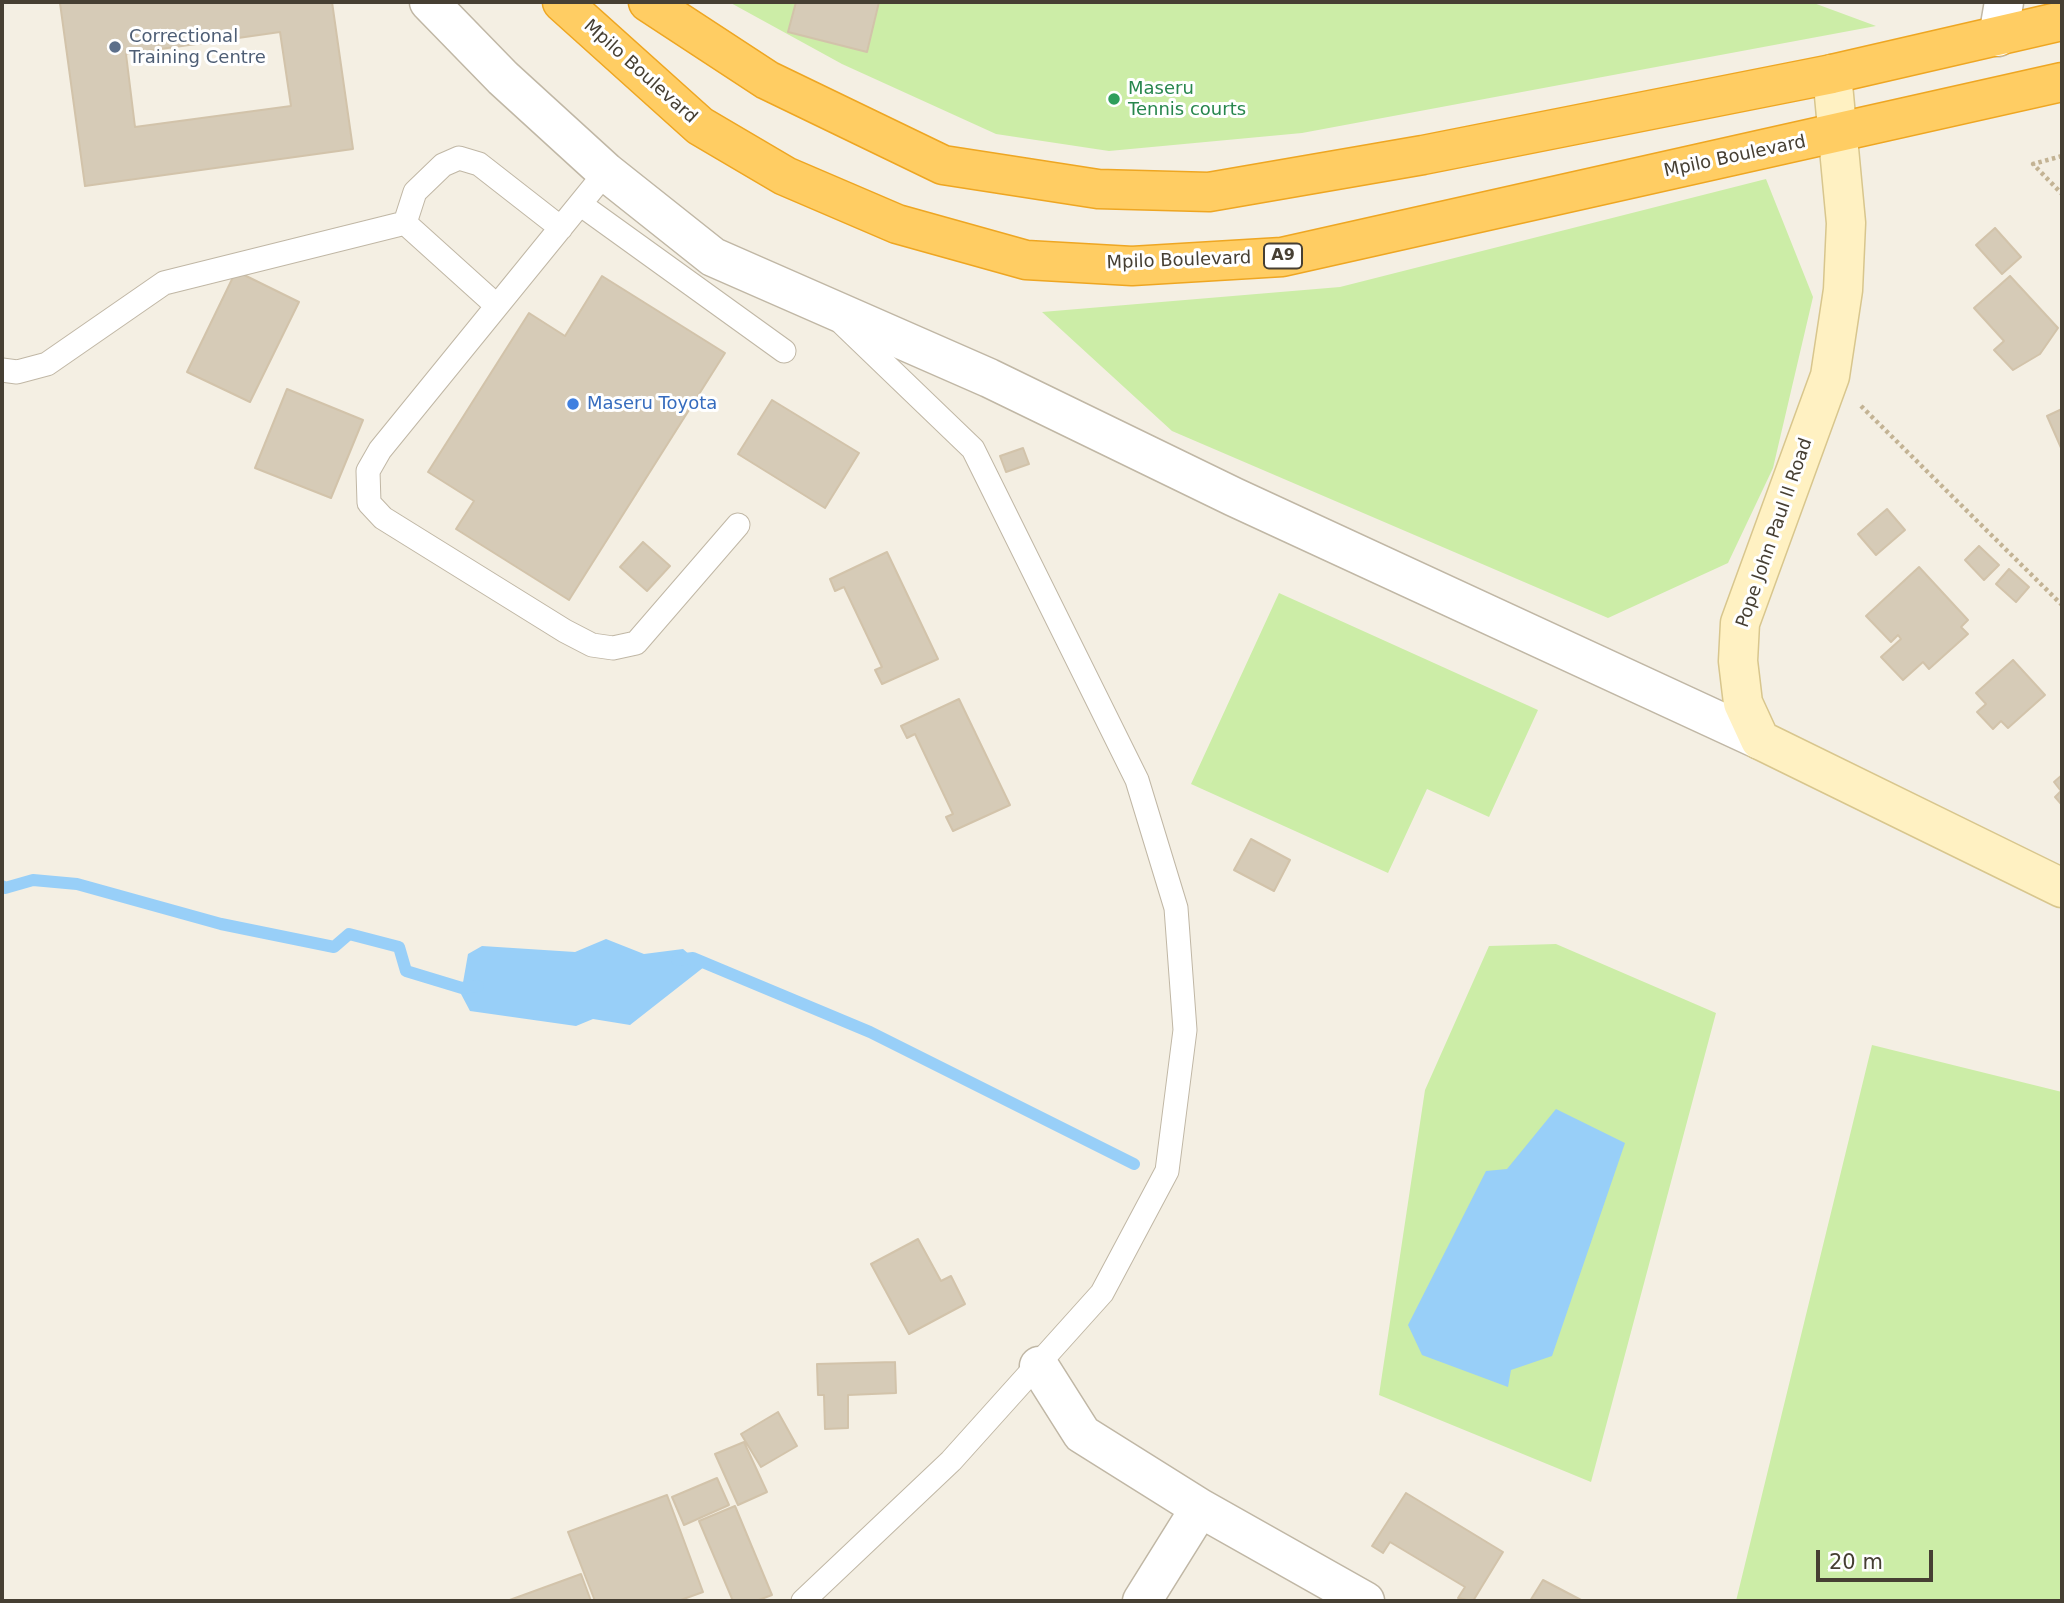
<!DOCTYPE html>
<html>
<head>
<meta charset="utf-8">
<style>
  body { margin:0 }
  #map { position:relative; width:2064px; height:1603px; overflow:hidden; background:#f4efe3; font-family:"DejaVu Sans",sans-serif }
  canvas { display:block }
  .frame { position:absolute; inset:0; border:4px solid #463f33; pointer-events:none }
  .scale { position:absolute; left:1816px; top:1550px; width:117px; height:32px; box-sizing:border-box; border:4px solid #463f33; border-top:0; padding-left:9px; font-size:21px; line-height:24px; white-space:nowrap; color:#463f33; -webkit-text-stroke:5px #fff; paint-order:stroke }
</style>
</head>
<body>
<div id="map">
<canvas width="2064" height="1603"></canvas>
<div class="frame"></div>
<div class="scale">20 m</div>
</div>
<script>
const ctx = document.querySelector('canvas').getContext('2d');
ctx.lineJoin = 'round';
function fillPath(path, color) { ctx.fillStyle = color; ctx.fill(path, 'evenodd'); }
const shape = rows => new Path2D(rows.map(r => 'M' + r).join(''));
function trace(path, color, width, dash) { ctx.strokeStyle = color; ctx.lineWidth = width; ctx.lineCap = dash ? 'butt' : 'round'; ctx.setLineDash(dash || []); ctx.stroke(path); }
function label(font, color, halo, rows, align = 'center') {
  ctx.font = font + ' "DejaVu Sans",sans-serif'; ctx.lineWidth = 6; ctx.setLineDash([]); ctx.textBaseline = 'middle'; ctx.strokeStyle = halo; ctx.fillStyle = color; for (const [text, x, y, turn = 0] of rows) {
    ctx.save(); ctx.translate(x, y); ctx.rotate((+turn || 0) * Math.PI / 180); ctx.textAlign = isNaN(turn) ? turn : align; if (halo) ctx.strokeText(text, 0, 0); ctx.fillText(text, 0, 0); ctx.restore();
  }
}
fillPath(shape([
  [729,2,1811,2,1876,26,1302,133,1109,151,996,134,842,64],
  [1766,179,1813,297,1773,468,1728,563,1608,618,1172,431,1042,312,1340,287],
  [1279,593,1538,710,1489,817,1427,789,1388,873,1191,784],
  [1556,944,1716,1013,1591,1482,1379,1395,1425,1090,1489,946],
  [1872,1045,2062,1092,2062,1601,1736,1601]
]), '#cceda7');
fillPath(shape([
  [606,939,644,954,683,949,704,967,630,1025,593,1019,576,1026,470,1011,461,994,468,954,482,946,575,952],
  [1556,1109,1625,1143,1552,1356,1511,1370,1508,1387,1422,1355,1408,1325,1486,1171,1507,1169]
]), '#98cff8');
trace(shape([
  [2,886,5,888,33,880,77,884,221,924,334,947,349,934,399,947,406,971,462,988,478,986],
  [677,960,693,958,870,1032,1134,1164]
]), '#98cff8', 12);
const building = shape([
  [332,2,353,149,85,186,60,3,332,2],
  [280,32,291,106,135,127,126,54,280,32],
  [796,2,879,2,867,52,788,32,796,2],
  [1995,228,2021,257,2002,274,1976,245,1995,228],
  [236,271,299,302,250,402,187,372,236,271],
  [602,276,725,353,569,600,456,529,474,501,428,472,529,313,565,336,602,276],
  [2010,276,2058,328,2040,354,2013,370,1994,350,2004,341,1974,308,2010,276],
  [287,389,363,420,331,498,255,468,287,389],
  [772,400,859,453,825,508,738,454,772,400],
  [2062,409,2062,450,2047,416,2062,409],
  [1023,448,1029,464,1006,472,1000,456,1023,448],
  [1887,509,1905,530,1876,555,1858,534,1887,509],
  [643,542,670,566,647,591,620,567,643,542],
  [1979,546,1999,565,1984,580,1965,560,1979,546],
  [887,552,938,659,882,684,875,670,882,667,844,587,835,591,830,579,887,552],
  [1919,567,1968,620,1961,627,1968,634,1929,669,1923,662,1903,680,1881,657,1901,639,1898,635,1891,642,1866,616,1919,567],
  [2009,569,2029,587,2016,602,1996,584,2009,569],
  [2013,660,2045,695,2008,728,2001,721,1993,729,1977,712,1986,704,1976,693,2013,660],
  [959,699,1010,805,953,831,946,817,953,814,915,734,907,738,901,726,959,699],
  [2062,775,2062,805,2055,797,2061,791,2054,782,2062,775],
  [1251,839,1290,860,1274,891,1234,870,1251,839],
  [918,1239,941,1281,951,1276,965,1304,909,1334,871,1264,918,1239],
  [895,1362,896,1393,848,1395,848,1428,825,1429,824,1395,818,1395,817,1364,895,1362],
  [778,1412,797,1446,761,1467,741,1434,778,1412],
  [744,1442,767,1492,738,1505,715,1454,744,1442],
  [717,1478,729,1505,684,1525,672,1497,717,1478],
  [1406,1493,1503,1552,1473,1601,1458,1598,1465,1587,1390,1542,1383,1553,1372,1546,1406,1493],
  [667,1495,703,1592,678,1601,595,1601,568,1532,667,1495],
  [735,1506,772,1595,756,1601,733,1601,699,1521,735,1506],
  [581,1574,591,1601,507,1601,581,1574],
  [1543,1580,1583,1601,1530,1601,1543,1580]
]);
fillPath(building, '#d6cbb7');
trace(building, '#d2c3aa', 2);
const lane = shape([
  [606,172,380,450,368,471,369,503,383,518,565,631,592,645,613,648,636,643,738,525],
  [580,204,784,351],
  [497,306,405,223,415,192,443,165,459,158,479,164,561,228],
  [2,370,17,372,47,364,164,283,405,223],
  [803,1601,951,1461,1102,1293,1167,1171,1185,1030,1176,908,1137,780,973,449,843,324]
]);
const street = shape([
  [429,2,503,78,606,172,713,257,989,378,1234,497,1760,740],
  [1998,37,2004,2],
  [1039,1366,1082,1434,1200,1508,1142,1601],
  [1200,1508,1365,1601]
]);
const secondary = shape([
  [1832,74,1846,223,1843,290,1830,376,1740,623,1738,661,1743,703,1760,740,2062,888]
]);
const highway = shape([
  [562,2,700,126,785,176,897,224,1026,260,1132,266,1282,257,2062,82],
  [648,2,767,80,943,165,1098,189,1209,192,1423,155,1832,74,2062,21]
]);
trace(lane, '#c0b7a5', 25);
trace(street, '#c0b7a5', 41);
trace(secondary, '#d8c68d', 41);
trace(highway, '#eea622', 41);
trace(shape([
  [2062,156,2033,164,2062,194],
  [1861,406,2062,605]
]), '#c3b394', 4.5, [3.5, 3.5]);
trace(lane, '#fff', 23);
trace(street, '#fff', 38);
trace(secondary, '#fff1c2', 38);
trace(highway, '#ffcd63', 38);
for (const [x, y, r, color] of [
  [115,47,7,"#5c6f8a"],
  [1114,99,7,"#2e9e5b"],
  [573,404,7,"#3f7fe0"]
]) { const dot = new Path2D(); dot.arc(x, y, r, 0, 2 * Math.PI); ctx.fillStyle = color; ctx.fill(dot); trace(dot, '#fff', 2.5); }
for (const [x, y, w] of [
  [1283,256,38]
]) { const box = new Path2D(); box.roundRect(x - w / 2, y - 12.5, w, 25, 5); ctx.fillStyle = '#fff'; ctx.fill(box); trace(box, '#463f33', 2); }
label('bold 16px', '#463f33', null, [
  ["A9",1283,256]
]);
label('18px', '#4e5e75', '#fff', [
  ["Correctional",129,37],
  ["Training Centre",129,58]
], 'left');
label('18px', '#463f33', '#fff', [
  ["Mpilo Boulevard",640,72,42],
  ["Mpilo Boulevard",1735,157,-12],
  ["Mpilo Boulevard",1179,261,-2],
  ["Pope John Paul II Road",1775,533,-71]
]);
label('18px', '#27864d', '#fff', [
  ["Maseru",1128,89],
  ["Tennis courts",1128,110]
], 'left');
label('18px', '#366cbe', '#fff', [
  ["Maseru Toyota",587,404]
], 'left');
</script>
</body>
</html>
